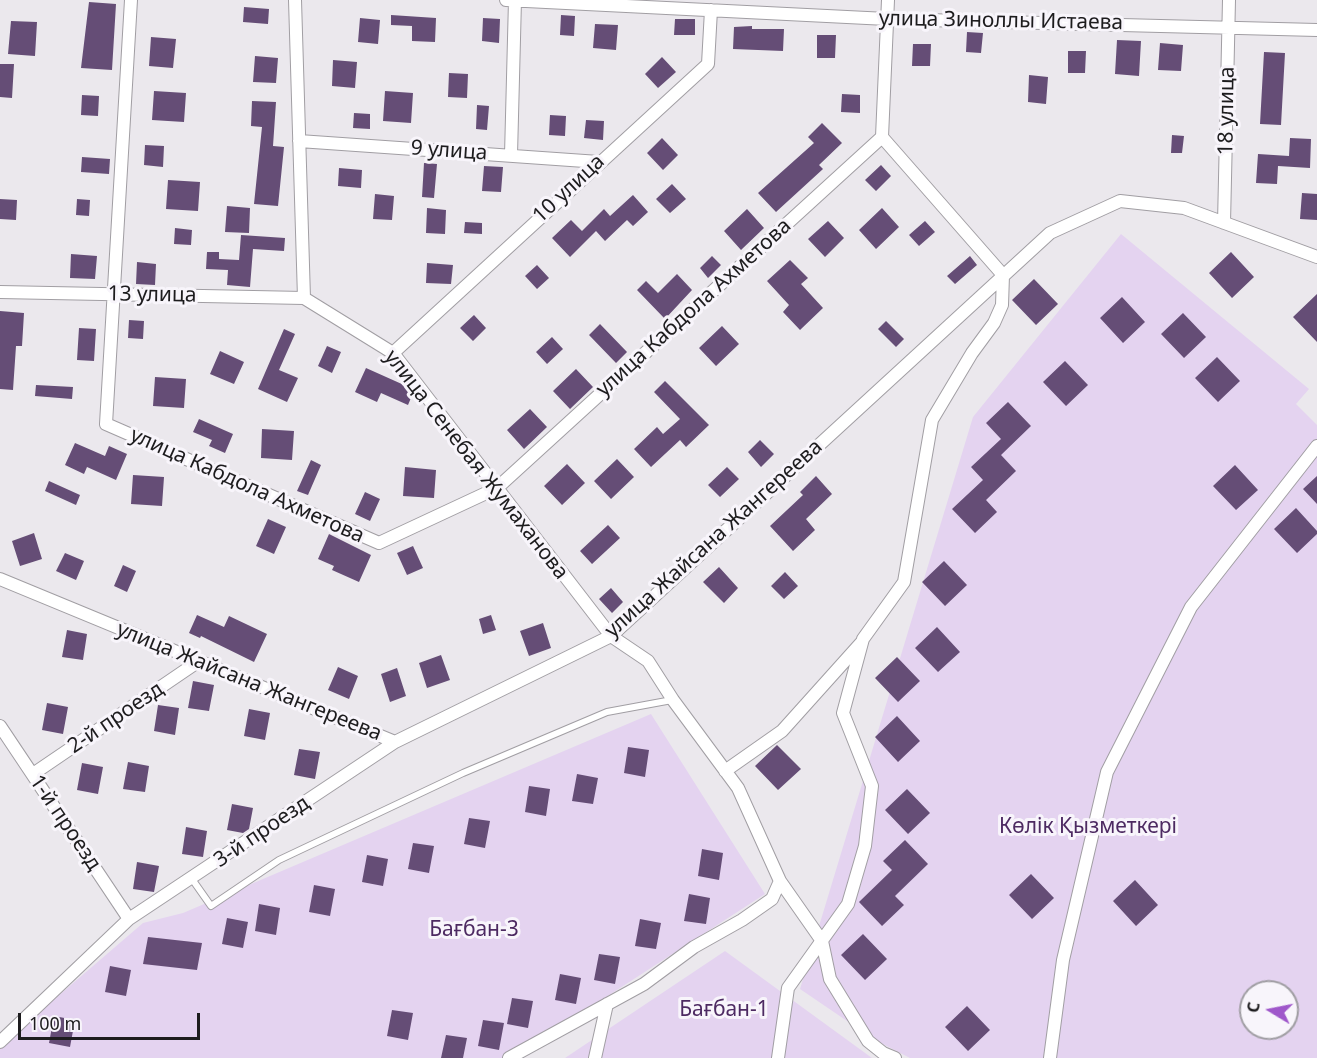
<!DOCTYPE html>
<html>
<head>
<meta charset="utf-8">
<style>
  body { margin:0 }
  #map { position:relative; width:1317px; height:1058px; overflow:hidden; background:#ebe8ed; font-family:"Noto Sans",sans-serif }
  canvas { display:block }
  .north { position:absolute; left:1239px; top:980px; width:60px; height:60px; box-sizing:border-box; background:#f8f5fb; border:2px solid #a09ea3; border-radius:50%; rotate:280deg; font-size:16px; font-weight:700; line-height:24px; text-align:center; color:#1d1c1e }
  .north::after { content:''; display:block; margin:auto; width:21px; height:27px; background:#9f57ca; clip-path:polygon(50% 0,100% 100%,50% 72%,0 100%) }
  .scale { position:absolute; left:18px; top:1013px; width:182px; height:27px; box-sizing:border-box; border:3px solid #1d1c1e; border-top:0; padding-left:8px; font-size:18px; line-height:21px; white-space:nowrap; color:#1d1c1e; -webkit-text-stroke:4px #f8f5fb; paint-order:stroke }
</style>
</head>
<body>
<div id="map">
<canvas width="1317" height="1058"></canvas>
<div class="north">С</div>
<div class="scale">100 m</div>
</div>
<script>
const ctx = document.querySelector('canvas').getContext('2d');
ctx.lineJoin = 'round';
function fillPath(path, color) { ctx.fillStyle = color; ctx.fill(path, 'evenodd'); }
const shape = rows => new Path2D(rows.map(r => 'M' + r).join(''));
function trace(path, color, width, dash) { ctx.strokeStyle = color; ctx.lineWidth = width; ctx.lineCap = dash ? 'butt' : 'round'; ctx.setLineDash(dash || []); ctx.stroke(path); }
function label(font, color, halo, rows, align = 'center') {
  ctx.font = font + ' "Noto Sans",sans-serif'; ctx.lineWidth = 6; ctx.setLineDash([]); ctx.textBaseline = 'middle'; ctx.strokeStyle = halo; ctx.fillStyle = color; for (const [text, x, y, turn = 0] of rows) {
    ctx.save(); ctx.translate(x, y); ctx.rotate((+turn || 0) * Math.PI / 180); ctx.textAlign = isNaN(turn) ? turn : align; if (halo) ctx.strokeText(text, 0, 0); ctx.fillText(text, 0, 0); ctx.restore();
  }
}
fillPath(shape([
  [1121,234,1309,389,1296,404,1317,425,1317,1058,910,1058,875,1040,800,989,973,417],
  [1251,992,1287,992,1287,1028,1251,1028],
  [651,714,765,894,512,1058,0,1058,0,1046,143,923,183,913],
  [725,951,872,1058,565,1058]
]), '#e4d3f0');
fillPath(shape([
  [89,2,116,4,112,70,81,68],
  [244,7,269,9,268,24,243,22],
  [391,15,436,18,435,42,412,41,412,26,391,25],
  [561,15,575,16,574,36,560,35],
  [360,18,380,20,378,44,358,42],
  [483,18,500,19,499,43,482,41],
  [675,19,695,19,695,35,674,35],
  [11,21,37,22,35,56,8,54],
  [595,24,618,25,616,50,593,48],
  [752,26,752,29,784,29,783,51,733,49,734,27],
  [967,32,983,33,981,53,966,52],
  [817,35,836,35,835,58,817,58],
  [151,37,176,39,173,68,149,66],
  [1117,40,1141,41,1139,76,1115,74],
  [1160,43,1183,45,1181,71,1158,70],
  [913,44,931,44,930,66,912,66],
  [1068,51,1086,51,1085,73,1068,73],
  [1264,52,1285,53,1281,125,1260,124],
  [255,56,278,58,276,83,253,82],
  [662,57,676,72,658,88,645,74],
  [333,60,357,62,355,88,332,86],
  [0,64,14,64,12,98,0,97],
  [449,73,468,74,467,98,448,97],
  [1029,75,1048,77,1046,104,1028,102],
  [154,91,186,93,184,122,152,120],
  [385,91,413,93,411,123,383,121],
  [842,94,860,95,860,113,841,112],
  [82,95,99,96,98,116,81,115],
  [252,101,276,102,273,146,284,147,278,206,254,204,262,127,251,126],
  [477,105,489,106,487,130,476,129],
  [354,113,370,114,370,129,353,128],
  [550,115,566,116,565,136,549,135],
  [586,120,604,121,603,140,584,138],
  [822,123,842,143,819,165,823,169,776,212,758,193,814,143,808,137],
  [1172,135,1184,136,1182,153,1171,153],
  [662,138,678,155,663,170,647,153],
  [1290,138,1311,139,1310,168,1278,166,1277,184,1256,183,1258,154,1289,156],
  [145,145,164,146,163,167,144,165],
  [82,157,110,159,109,174,81,172],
  [424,163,437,164,434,198,422,197],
  [881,165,891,176,876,191,865,180],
  [484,166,503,167,501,192,482,191],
  [339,168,362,170,361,188,338,186],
  [168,180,200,182,198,211,166,209],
  [672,184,686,199,670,213,656,199],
  [1302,193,1317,194,1317,220,1300,219],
  [375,194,394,196,392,220,373,219],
  [633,195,648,212,633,226,627,220,605,241,596,231,570,257,552,238,571,220,582,231,604,209,610,216],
  [0,199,17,200,16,220,0,219],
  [77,199,90,200,89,216,76,215],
  [227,206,250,208,249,233,225,232],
  [427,208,446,210,445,234,426,233],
  [882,208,899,227,876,249,859,230],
  [747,209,764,228,741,250,724,231],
  [828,221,844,238,825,257,808,239],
  [925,221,935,232,919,246,909,235],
  [465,222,482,223,482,234,464,233],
  [175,228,192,230,191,245,174,244],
  [241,235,285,238,284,251,253,249,250,287,227,285,228,270,206,269,207,252,219,252,219,259,239,260],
  [1231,252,1254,277,1232,298,1209,273],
  [71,254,97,256,95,279,70,278],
  [712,256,721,265,708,278,700,268],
  [970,256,977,265,955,284,947,276],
  [790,260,808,278,801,284,823,308,800,330,783,312,789,305,767,281],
  [137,262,156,264,155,285,136,284],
  [427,263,453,265,451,284,426,283],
  [537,265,549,278,537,289,525,276],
  [677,274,692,290,665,319,637,290,646,281,658,293],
  [1034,279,1058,304,1036,325,1012,300],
  [1317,294,1317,342,1293,317],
  [1122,297,1145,322,1123,343,1100,318],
  [0,311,24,313,22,346,16,346,13,390,0,389],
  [1183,313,1206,337,1184,358,1161,334],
  [474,315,486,328,473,341,460,328],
  [129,320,144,321,143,339,128,338],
  [886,321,904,339,896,347,878,329],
  [600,324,627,352,616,363,589,335],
  [722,326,739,344,716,366,699,348],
  [79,328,96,329,94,361,77,360],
  [284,329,295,334,279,370,298,378,287,402,258,389],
  [552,337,563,349,547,364,536,352],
  [327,346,341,352,332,373,318,366],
  [220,351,244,362,234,384,210,374],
  [1217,357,1240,381,1218,402,1195,378],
  [1065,361,1088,385,1066,406,1043,382],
  [366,368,404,385,405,382,413,393,408,405,381,393,377,402,355,392],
  [576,369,593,387,570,409,553,391],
  [155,377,186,379,184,408,153,406],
  [665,381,709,425,686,447,680,440,651,467,634,449,657,427,663,434,680,419,654,392],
  [36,385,73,387,72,399,35,396],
  [1008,402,1031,426,1001,455,1016,471,986,500,997,512,975,533,952,509,983,480,971,467,1001,439,986,423],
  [530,409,547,427,524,449,507,430],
  [199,419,233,434,225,453,209,446,212,440,193,432],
  [262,429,294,431,292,460,261,458],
  [760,440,774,454,761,467,748,452],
  [75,443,105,456,109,446,127,454,116,480,87,467,84,474,65,465],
  [617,459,634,477,611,499,594,481],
  [311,460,321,465,308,495,297,491],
  [567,464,585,483,562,505,544,486],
  [1235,465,1258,490,1236,510,1213,486],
  [405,467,436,470,434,498,403,496],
  [727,467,739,479,720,497,708,485],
  [133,475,164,477,162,506,131,504],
  [816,476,832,494,806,519,815,530,793,551,770,526,803,495,800,492],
  [1317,476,1317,504,1303,489],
  [49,481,80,495,76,505,45,491],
  [365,492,380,499,370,521,355,514],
  [1296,508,1317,531,1317,534,1297,553,1274,529],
  [268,519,286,527,274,554,256,546],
  [608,525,620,538,592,564,580,551],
  [34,533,42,559,20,566,12,541],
  [329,534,371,555,359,582,332,570,334,566,318,559],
  [413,546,423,568,407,575,397,553],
  [65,553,84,561,76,580,56,571],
  [944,561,967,585,945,606,922,582],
  [123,565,136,571,127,592,114,586],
  [719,567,738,588,724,603,703,582],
  [785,572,798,586,784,599,771,586],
  [611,588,623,602,612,613,599,599],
  [197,615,224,627,229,616,267,634,254,662,201,636,200,638,189,633],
  [491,615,496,630,483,634,479,619],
  [543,623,551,648,529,656,520,631],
  [937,627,960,652,938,672,915,648],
  [67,630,87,634,83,660,62,657],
  [441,655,450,680,427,688,419,663],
  [897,657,920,681,898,702,875,678],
  [338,667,358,676,349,699,328,690],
  [397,668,406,696,390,702,381,674],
  [193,681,214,685,209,711,188,708],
  [47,703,68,707,63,734,42,730],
  [158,705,179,708,175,735,154,731],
  [249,709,270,713,265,740,244,736],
  [897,716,920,741,898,762,875,737],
  [777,745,801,769,778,790,755,766],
  [628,747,649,750,645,777,624,773],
  [299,749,320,752,315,779,294,775],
  [128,762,149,766,145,792,123,789],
  [82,763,103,767,98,794,77,790],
  [577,774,598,778,593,804,572,801],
  [529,786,550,789,546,816,525,812],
  [907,789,930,813,908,834,885,810],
  [232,804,253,808,249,829,243,833,227,830],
  [469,818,490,821,485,848,464,844],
  [186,827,207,831,203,857,182,854],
  [905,840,928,864,895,896,904,905,882,926,859,902,892,870,883,861],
  [413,843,434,846,429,873,408,869],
  [702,849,723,853,719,880,698,876],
  [367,855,388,859,383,886,362,882],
  [137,862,159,866,154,892,133,889],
  [1031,874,1054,898,1032,919,1009,895],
  [1135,880,1158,905,1136,926,1113,901],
  [314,885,335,889,330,916,309,912],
  [689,894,710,898,706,924,684,921],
  [259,904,280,908,276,935,255,931],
  [227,918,248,922,243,948,222,944],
  [640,919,661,923,656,949,635,946],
  [863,934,887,959,865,980,841,955],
  [148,937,202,943,197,970,143,964],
  [599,954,620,957,615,984,594,980],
  [110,966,131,970,126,996,105,992],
  [560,974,581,978,576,1004,555,1000],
  [512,998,533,1001,528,1028,507,1024],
  [967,1006,990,1030,968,1051,945,1027],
  [392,1010,413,1013,408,1040,387,1036],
  [54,1016,75,1020,70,1047,49,1043],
  [483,1020,504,1023,499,1050,478,1046],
  [446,1035,467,1038,463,1058,441,1058]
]), '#654d76');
const service = shape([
  [192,879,211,906,279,860,463,773,607,712,672,700]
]);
const minor = shape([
  [131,0,106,424,379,543,497,488,882,137],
  [295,0,304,298,393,353,611,636,648,661,673,700,738,788,780,881,822,941,830,979,868,1041,883,1053,895,1058],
  [506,0,887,19,1317,30],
  [299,141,599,162],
  [511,155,515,0],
  [1224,223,1229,0],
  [0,292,304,298],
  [393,353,708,64,711,10],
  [0,579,395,742,611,636,1050,233,1120,201,1184,208,1317,257],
  [0,726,129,919],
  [725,771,782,731,861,643],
  [33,774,199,661],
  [0,1042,129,919,395,742],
  [509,1058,644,984,694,947,742,920,772,899,780,881],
  [595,1058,607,1004],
  [778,1058,788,988,848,904,865,846,872,786,843,713,863,639,904,582,932,420,972,353,994,323,1002,305,1003,275,882,137,888,0],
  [1050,1058,1063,960,1107,772,1191,607,1317,446]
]);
trace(service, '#a19ea3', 8);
trace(minor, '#a19ea3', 14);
trace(service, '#fff', 6);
trace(minor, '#fff', 12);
label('21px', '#1d1c1e', '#f8f5fb', [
  ["улица Зиноллы Истаева",1001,21,1],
  ["18 улица",1227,111,-89],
  ["9 улица",449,151,4],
  ["10 улица",569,189,-43],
  ["13 улица",152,295,1],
  ["улица Кабдола Ахметова",694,308,-42],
  ["улица Сенебая Жумаханова",476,465,52],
  ["улица Кабдола Ахметова",247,486,24],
  ["улица Жайсана Жангереева",714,539,-42],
  ["улица Жайсана Жангереева",249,682,22],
  ["2-й проезд",116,718,-34],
  ["1-й проезд",65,823,56],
  ["3-й проезд",262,832,-34]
]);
label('21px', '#4d2a62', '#f8f5fb', [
  ["Көлік Қызметкері",1088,827],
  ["Бағбан-3",474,930],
  ["Бағбан-1",724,1010]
]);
</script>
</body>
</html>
